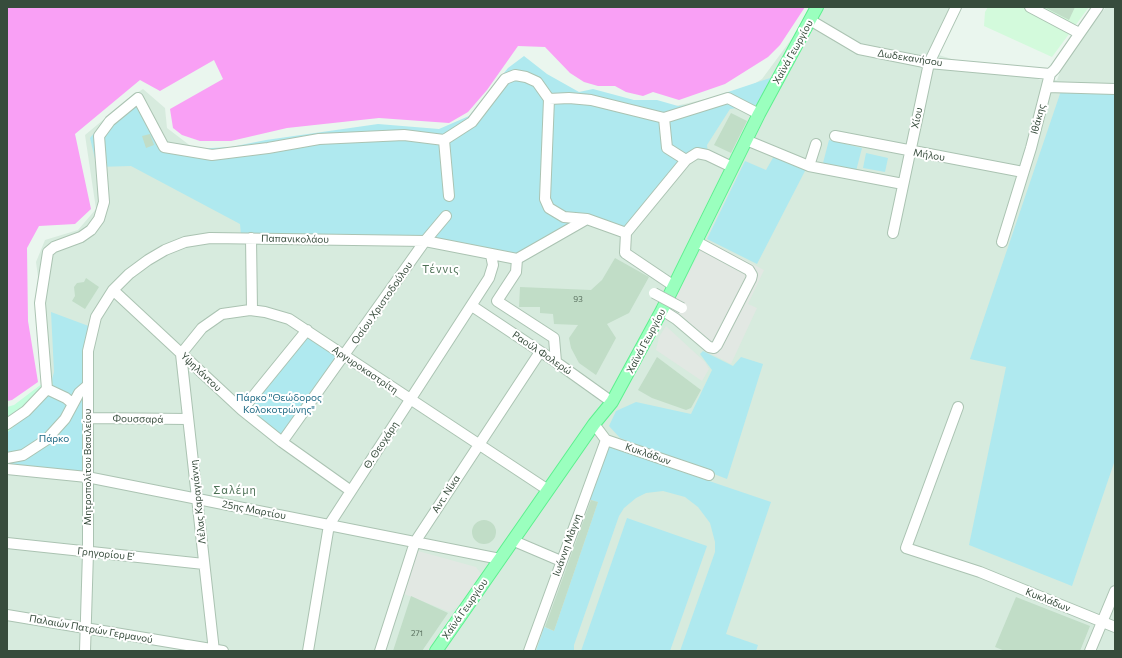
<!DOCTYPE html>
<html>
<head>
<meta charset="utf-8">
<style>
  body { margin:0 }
  #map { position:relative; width:1122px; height:658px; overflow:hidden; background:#eaf6ee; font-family:Commissioner,sans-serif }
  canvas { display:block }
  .frame { position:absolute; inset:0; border:8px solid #374c3c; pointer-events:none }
</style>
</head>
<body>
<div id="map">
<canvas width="1122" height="658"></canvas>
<div class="frame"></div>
</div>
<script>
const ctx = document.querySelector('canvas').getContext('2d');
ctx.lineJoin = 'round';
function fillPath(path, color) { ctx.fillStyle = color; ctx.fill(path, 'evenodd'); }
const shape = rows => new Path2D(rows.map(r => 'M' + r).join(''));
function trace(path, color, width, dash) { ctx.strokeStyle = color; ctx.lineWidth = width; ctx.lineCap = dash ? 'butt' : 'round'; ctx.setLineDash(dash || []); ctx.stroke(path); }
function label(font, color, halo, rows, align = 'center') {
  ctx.font = font + ' Commissioner,sans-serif'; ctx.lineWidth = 4; ctx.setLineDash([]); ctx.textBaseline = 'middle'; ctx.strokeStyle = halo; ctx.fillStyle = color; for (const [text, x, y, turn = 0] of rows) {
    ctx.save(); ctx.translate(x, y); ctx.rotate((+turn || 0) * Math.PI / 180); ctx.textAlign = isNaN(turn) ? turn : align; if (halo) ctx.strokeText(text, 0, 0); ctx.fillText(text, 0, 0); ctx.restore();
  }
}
fillPath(shape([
  [810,7,951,7,929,52,984,69,1034,77,1040,80,1057,80,1060,72,1082,38,1106,7,1115,7,1115,651,7,651,7,433,53,387,36,262,45,240,78,230,96,209,85,135,132,96,143,89,165,108,167,128,209,160,552,135,744,90,762,79,796,33]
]), '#d7ebde');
fillPath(shape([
  [988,7,1089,7,1052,57,984,26,985,12]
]), '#d3fadc');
fillPath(shape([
  [524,56,547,74,579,92,593,89,634,100,657,100,678,106,689,105,776,76,761,104,730,109,707,145,708,153,699,151,625,230,587,218,517,256,423,239,241,235,240,224,131,166,97,167,90,138,107,118,140,93,168,145,192,149,231,147,266,140,378,124,439,129,469,116,508,68],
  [1063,85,1115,94,1115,460,1072,586,969,545,1006,367,970,359],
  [829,140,862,148,856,171,823,163],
  [866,153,888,158,885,172,863,168],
  [774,156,806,169,757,264,707,239,745,161,766,170],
  [51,312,94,328,87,477,7,469,7,427,48,394,54,372],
  [307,330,344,356,282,442,242,410],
  [703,351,733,366,741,357,763,364,727,479,620,438,609,426,616,411,636,402,691,414,712,370,700,354],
  [606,446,771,502,726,634,758,645,756,651,680,651,715,552,715,542,710,523,698,507,685,497,663,491,646,493,636,498,624,508,619,516,574,645,574,651,536,651],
  [588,499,598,502,554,631,544,627],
  [627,518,707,546,670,651,581,651]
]), '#afe9ef');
fillPath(shape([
  [48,341,53,387,7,433,7,407,14,405,43,383,38,346]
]), '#c3fddc');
fillPath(shape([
  [706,240,764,270,748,304,757,308,731,364,708,352,671,321,664,320],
  [666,326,705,362,709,369,702,381,656,350,659,337],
  [418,551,476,567,481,574,461,604,450,612,404,594]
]), '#e2e8e3');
fillPath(shape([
  [7,7,805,7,780,45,768,57,725,84,679,100,653,92,643,96,626,92,615,86,598,86,584,82,570,73,545,47,518,46,487,90,468,112,449,123,379,118,287,128,231,141,200,141,182,135,173,128,170,109,223,79,214,60,160,91,140,80,75,134,91,209,75,224,39,226,27,248,28,321,38,382,12,400,7,401]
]), '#f9a0f5');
fillPath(shape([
  [1044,7,1075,7,1069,20],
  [731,113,747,121,731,153,714,145],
  [150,134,154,145,146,148,142,136],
  [615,258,649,277,629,313,607,324,616,338,596,375,579,363,571,348,569,338,578,325,554,324,553,314,540,313,540,307,519,307,520,287,591,290,602,280],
  [86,278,99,287,85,309,72,301,75,296,74,287,77,283,84,282],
  [657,357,701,390,691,408,686,410,652,398,638,390],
  [591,500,598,502,554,631,545,627],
  '472 532a12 12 0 1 1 24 0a12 12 0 1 1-24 0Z',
  [411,596,448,613,422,651,393,651],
  [1016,597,1090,626,1080,651,1005,651,995,647]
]), '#c1ddc7');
const minor = shape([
  [1030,7,1079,33],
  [810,20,859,49,929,63,1050,74],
  [1047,87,1115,89],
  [549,99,569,98,591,100,664,118,667,148,686,160],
  [664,118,728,98,759,114],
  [835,136,1023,172],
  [444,140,449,196],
  [746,140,809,166,903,184],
  [809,166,816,144],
  [893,233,929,63,956,7],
  [251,238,252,310],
  [1002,242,1031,148,1050,74,1055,69,1098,7],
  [517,259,516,272,497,301,554,338,556,362],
  [674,286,625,253,626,233,686,160,697,153,707,155,732,167],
  [113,290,242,410,282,442,351,491],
  [472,306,556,362,612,402],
  [662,310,676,319,709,347,714,348,717,345,751,279,752,275,749,270,697,242],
  [47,389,66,398,73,404],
  [958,407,906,548,980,572,1115,627],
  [242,410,307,330],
  [88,418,188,419],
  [7,424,26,411,47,389,40,303,48,252,54,247,81,237,91,230,99,219,104,202,99,136,110,121,138,98,164,147,212,155,268,148,319,139,404,135,444,140,472,122,505,79,515,75,526,77,537,82,549,99,545,199,549,208,564,217,587,219,626,233],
  [594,424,606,440,709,475],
  [282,442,425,241,446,216],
  [7,458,23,455,46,440,65,419,79,393,87,386],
  [7,469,87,477,500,559],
  [514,541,561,561],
  [7,543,204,564],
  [7,615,223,651],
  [85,651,88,552,88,351,96,317,113,290,129,274,148,260,165,250,185,242,210,238,425,241,517,259,587,219],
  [214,651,181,354,202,328,222,314,250,310,265,312,289,319,548,490],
  [308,651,329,525,489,278,493,265,491,255],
  [380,651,415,542,540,352],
  [529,651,606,440],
  [1090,651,1115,591]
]);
const major = shape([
  [436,651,594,424,612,402,662,310,759,114,817,7]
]);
trace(minor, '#abc3b2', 12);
trace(major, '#5df18f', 14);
trace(minor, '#fff', 10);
trace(major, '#9affbe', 12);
const minorBridge = shape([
  [654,293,682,308]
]);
trace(minorBridge, '#abc3b2', 12, []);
trace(minorBridge, '#fff', 10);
label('8px', '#5a705f', null, [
  ["93",578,299],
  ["271",417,633]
]);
label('10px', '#374c3c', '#fff', [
  ["Χαϊνά Γεωργίου",793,52,-61],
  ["Δωδεκανήσου",910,58,9],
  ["Χίου",917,118,-78],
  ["Ιθάκης",1038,119,-75],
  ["Μήλου",929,155,10],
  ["Παπανικολάου",295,239,1],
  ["Οσίου Χριστοδούλου",382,303,-55],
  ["Χαϊνά Γεωργίου",646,341,-62],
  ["Ραούλ Φολερώ",542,353,34],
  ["Αργυροκαστρίτη",365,370,34],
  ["Υψηλάντου",201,372,43],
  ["Φουσσαρά",138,419,1],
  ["Θ. Θεοχάρη",381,445,-57],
  ["Κυκλάδων",648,454,19],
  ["Μητροπολίτου Βασιλείου",88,467,-90],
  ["Αντ. Νίκα",446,494,-57],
  ["Λέλας Καραγιάννη",198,502,-96],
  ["25ης Μαρτίου",254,510,11],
  ["Ιωάννη Μὰγνη",567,545,-70],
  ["Γρηγορίου Ε'",106,554,6],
  ["Κυκλάδων",1048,600,22],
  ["Χαϊνά Γεωργίου",465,609,-55],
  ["Παλαιών Πατρών Γερμανού",91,629,10]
]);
label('10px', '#226c86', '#fff', [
  ["Πάρκο \"Θεώδορος",279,398],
  ["Κολοκοτρώνης\"",279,410],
  ["Πάρκο",54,439]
]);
ctx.letterSpacing = '1px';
label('11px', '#4c7055', '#fff', [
  ["Τέννις",441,269],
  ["Σαλέμη",235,490]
]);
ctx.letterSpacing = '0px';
</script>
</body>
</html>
